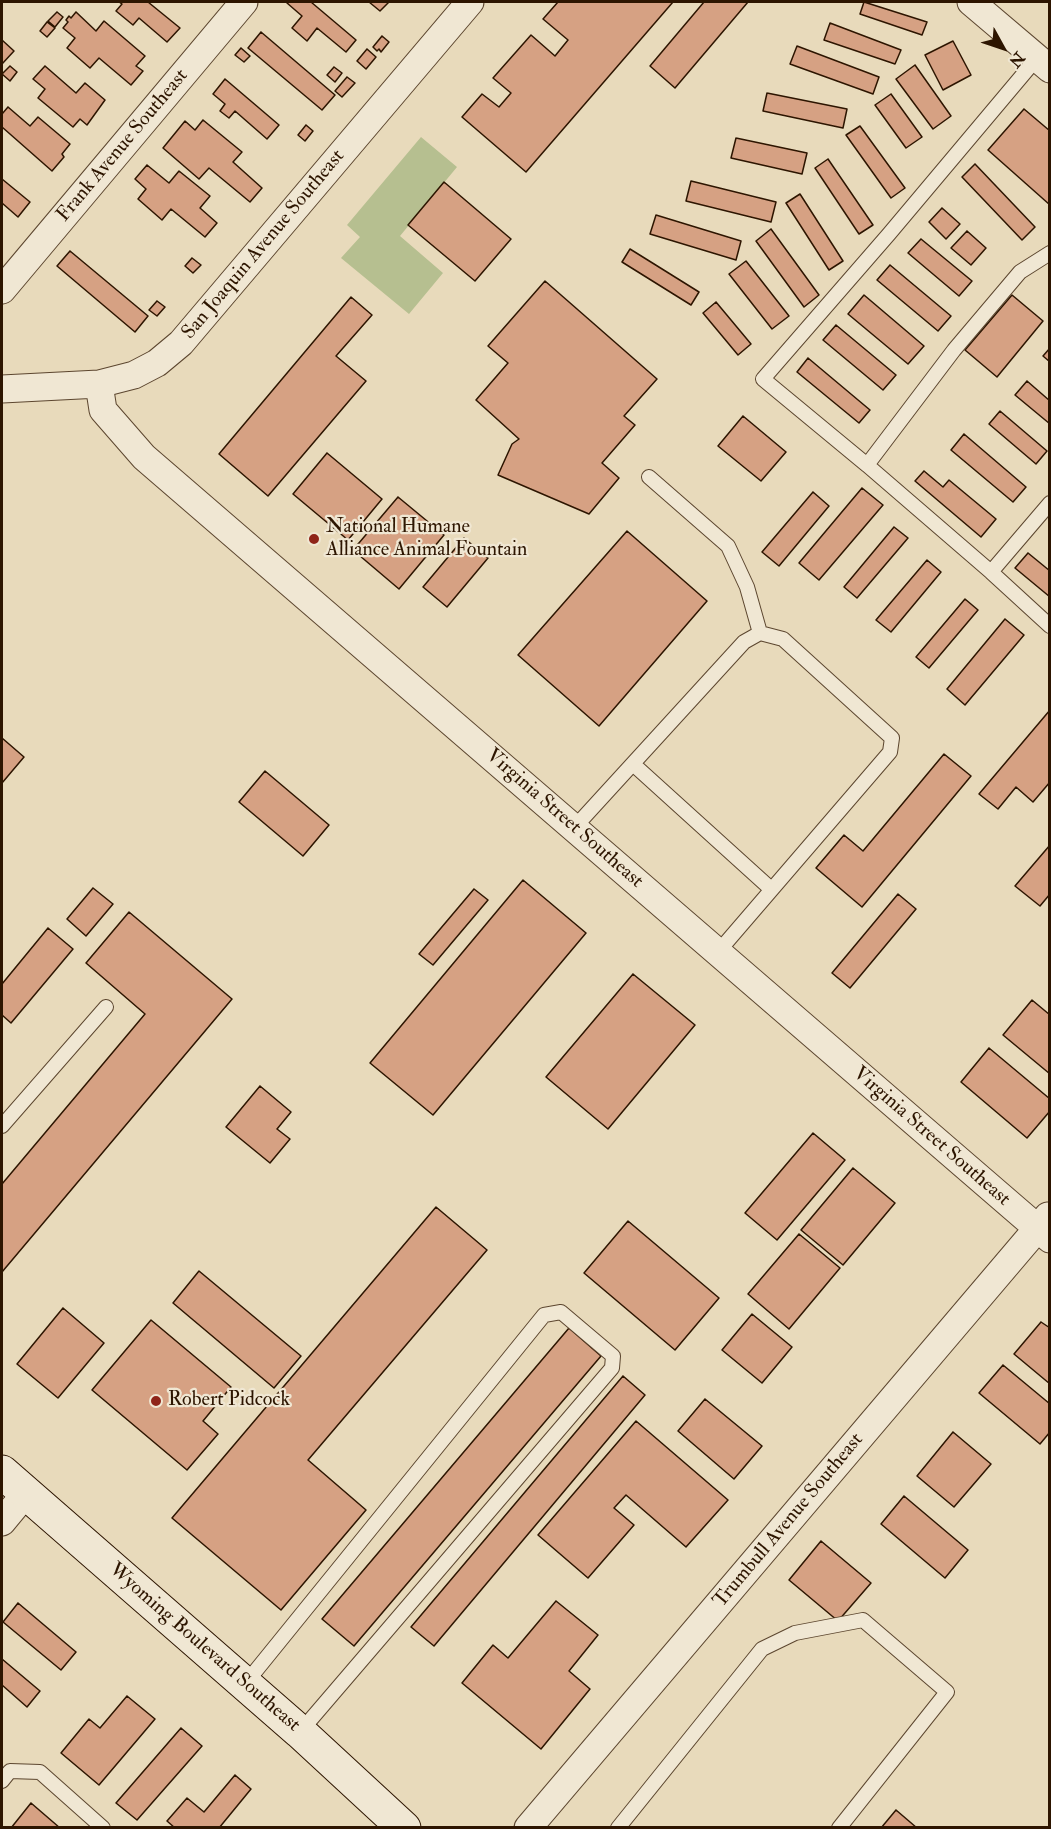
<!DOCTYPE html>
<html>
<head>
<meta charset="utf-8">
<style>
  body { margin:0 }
  #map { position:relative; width:1051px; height:1829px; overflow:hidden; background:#e8dabb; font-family:"IM FELL Double Pica",serif }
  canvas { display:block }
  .frame { position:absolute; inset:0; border:3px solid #2d1500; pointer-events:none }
  .north { position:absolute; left:973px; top:18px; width:60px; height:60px; -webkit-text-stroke:4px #f0e7d3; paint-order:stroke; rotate:130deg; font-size:16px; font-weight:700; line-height:24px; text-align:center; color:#2d1500 }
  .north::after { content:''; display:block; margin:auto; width:21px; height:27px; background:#2d1500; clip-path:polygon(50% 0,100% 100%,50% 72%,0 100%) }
</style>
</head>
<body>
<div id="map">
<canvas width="1051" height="1829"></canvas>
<div class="frame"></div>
<div class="north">N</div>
</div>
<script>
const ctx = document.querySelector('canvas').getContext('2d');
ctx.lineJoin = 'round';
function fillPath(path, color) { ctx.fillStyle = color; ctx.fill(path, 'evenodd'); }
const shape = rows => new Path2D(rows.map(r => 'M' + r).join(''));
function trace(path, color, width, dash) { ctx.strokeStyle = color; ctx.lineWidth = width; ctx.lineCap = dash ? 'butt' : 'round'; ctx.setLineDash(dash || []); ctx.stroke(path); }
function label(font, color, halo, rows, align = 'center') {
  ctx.font = font + ' "IM FELL Double Pica",serif'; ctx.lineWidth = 4.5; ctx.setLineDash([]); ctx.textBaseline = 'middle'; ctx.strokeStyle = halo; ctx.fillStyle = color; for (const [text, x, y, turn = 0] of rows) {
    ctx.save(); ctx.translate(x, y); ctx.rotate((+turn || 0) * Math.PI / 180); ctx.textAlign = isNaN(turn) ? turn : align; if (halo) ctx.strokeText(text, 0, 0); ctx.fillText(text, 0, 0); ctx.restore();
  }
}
fillPath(shape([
  [421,137,457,167,400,236,443,273,409,314,341,258,360,237,347,225]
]), '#b6bf90');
const building = shape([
  [119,2,148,2,180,28,167,42,139,18,133,25,116,11,122,4,119,2],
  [289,2,311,2,356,40,346,52,317,28,307,41,292,28,302,16,287,3,289,2],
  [369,2,389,2,380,11,369,2],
  [558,2,673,2,526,172,462,117,482,94,499,107,511,93,493,78,531,35,555,56,568,40,543,19,558,2],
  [704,2,748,2,675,88,650,66,704,2],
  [864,2,927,22,922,35,860,14,864,2],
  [57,12,63,17,55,27,48,21,57,12],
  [76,12,96,31,104,21,145,56,136,66,143,71,131,85,99,58,90,68,67,48,75,38,63,28,68,22,66,20,69,16,71,18,76,12],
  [47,22,55,28,47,37,40,31,47,22],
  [830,23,901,50,895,64,824,40,830,23],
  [261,32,335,95,322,110,248,48,261,32],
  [382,36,389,42,381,52,379,49,377,51,373,47,382,36],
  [2,40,14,51,2,64,2,40],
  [953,41,971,75,943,90,925,55,953,41],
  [797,46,879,77,873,94,790,64,797,46],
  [241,48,250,56,244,62,235,55,241,48],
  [367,49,376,57,366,69,357,61,367,49],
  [915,65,951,116,933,129,896,79,915,65],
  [10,66,17,72,10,81,2,74,10,66],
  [45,66,76,93,85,83,105,100,87,125,80,119,73,127,38,98,45,89,33,79,45,66],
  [334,67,342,73,335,82,327,75,334,67],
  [347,77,355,83,342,97,335,91,347,77],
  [225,79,279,125,267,139,235,111,229,118,220,111,225,104,213,94,225,79],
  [767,93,847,109,843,128,763,111,767,93],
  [891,94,922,137,906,148,875,105,891,94],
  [8,107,30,126,38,117,70,144,62,154,64,157,52,171,2,127,2,114,8,107],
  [1024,109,1050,131,1050,205,988,150,1024,109],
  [203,120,242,152,233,162,262,188,250,202,209,168,199,179,163,148,185,121,195,130,203,120],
  [306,125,313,131,305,141,298,135,306,125],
  [860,126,905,188,891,198,846,135,860,126],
  [736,138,807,153,802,174,731,158,736,138],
  [828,159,873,225,859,234,815,168,828,159],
  [975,164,1035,227,1022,240,962,177,975,164],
  [147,165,169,183,179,171,210,196,200,208,217,223,205,237,171,209,162,220,138,199,146,189,135,179,147,165],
  [2,179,30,202,18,217,2,203,2,179],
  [691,181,776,202,771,222,686,201,691,181],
  [444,182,511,239,475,281,408,225,444,182],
  [800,194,843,261,829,270,786,203,800,194],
  [942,208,960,224,946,239,929,222,942,208],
  [656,215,741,241,736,260,650,234,656,215],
  [771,229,819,295,804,307,756,241,771,229],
  [967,231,986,248,971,265,951,248,967,231],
  [921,239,972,281,959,296,908,253,921,239],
  [630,249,699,292,691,305,622,262,630,249],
  [70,251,148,316,135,332,57,266,70,251],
  [192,258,201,265,193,273,185,266,192,258],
  [746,261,789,316,772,329,729,274,746,261],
  [890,265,951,316,938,331,877,280,890,265],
  [545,281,657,379,624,416,635,425,602,463,619,478,589,514,498,475,512,444,519,439,476,400,508,363,488,346,545,281],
  [864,295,924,346,908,364,848,314,864,295],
  [1012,295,1043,321,997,377,965,350,1012,295],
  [351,297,372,315,336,356,366,381,268,496,219,454,351,297],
  [157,301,165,307,157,316,149,310,157,301],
  [716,302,751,344,738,355,703,313,716,302],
  [836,325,896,375,883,390,823,340,836,325],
  [1050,348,1050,362,1043,356,1050,348],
  [808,358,870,410,859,423,797,372,808,358],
  [1027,381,1050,401,1050,424,1015,395,1027,381],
  [1000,411,1047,451,1036,464,989,424,1000,411],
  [743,416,786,452,761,481,718,446,743,416],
  [964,434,1026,487,1013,502,951,450,964,434],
  [327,453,382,499,348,540,293,494,327,453],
  [924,471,943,487,949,480,996,519,981,537,915,481,924,471],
  [862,488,883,505,819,580,799,563,862,488],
  [813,492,829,506,779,566,762,552,813,492],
  [398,497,444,535,399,589,353,550,398,497],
  [894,527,908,538,857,598,844,587,894,527],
  [627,531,707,601,599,726,518,655,627,531],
  [464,538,488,558,447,607,423,587,464,538],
  [1028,553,1050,571,1050,597,1015,568,1028,553],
  [927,560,941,572,891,632,876,620,927,560],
  [965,599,978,610,929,668,916,657,965,599],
  [1005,619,1024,635,965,705,947,689,1005,619],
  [1050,710,1050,782,1033,802,1016,787,998,809,979,794,1050,710],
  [2,738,24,757,2,783,2,738],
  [944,754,971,776,862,907,816,868,844,835,863,851,944,754],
  [265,771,329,825,303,856,239,802,265,771],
  [1050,845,1050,894,1040,906,1015,886,1050,845],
  [523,880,586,933,433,1115,370,1063,523,880],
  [93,888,113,904,86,936,67,919,93,888],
  [474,889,488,900,433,965,419,954,474,889],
  [898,894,916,909,850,988,832,973,898,894],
  [129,912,232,999,2,1272,2,1184,145,1014,86,963,129,912],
  [48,928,73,949,11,1023,2,1015,2,984,48,928],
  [633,974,695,1025,608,1129,546,1077,633,974],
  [1032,1000,1050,1015,1050,1074,1003,1035,1032,1000],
  [989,1048,1050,1099,1050,1111,1027,1138,961,1082,989,1048],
  [260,1086,291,1112,277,1129,290,1139,270,1163,226,1127,260,1086],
  [813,1133,845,1160,777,1240,745,1213,813,1133],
  [853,1168,895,1203,843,1265,801,1230,853,1168],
  [436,1207,487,1250,308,1460,366,1510,281,1610,172,1518,436,1207],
  [628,1221,719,1298,675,1350,584,1273,628,1221],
  [799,1234,840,1268,789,1329,748,1294,799,1234],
  [199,1271,301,1356,274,1388,173,1303,199,1271],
  [63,1308,104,1343,58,1398,17,1364,63,1308],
  [752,1314,792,1347,762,1383,722,1350,752,1314],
  [151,1320,231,1387,203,1421,218,1434,187,1470,92,1390,151,1320],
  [1041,1322,1050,1328,1050,1384,1014,1354,1041,1322],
  [569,1328,601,1356,354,1646,322,1619,569,1328],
  [1003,1365,1050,1404,1050,1432,1040,1444,979,1393,1003,1365],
  [623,1376,645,1395,434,1646,411,1627,623,1376],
  [705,1399,762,1446,734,1479,678,1431,705,1399],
  [636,1421,728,1500,686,1547,626,1495,614,1508,634,1525,588,1578,538,1535,636,1421],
  [953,1432,991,1464,954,1507,917,1476,953,1432],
  [904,1496,968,1550,945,1578,881,1524,904,1496],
  [821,1541,871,1583,838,1621,789,1580,821,1541],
  [556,1601,598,1635,569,1671,590,1689,541,1749,462,1683,493,1645,508,1658,556,1601],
  [18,1603,76,1652,61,1670,3,1622,18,1603],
  [2,1659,40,1691,27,1707,2,1685,2,1659],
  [127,1696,155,1719,99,1785,61,1753,89,1719,100,1728,127,1696],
  [181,1728,202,1746,137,1820,116,1803,181,1728],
  [235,1775,251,1789,219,1828,175,1828,167,1821,187,1798,204,1812,235,1775],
  [31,1803,60,1828,11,1828,31,1803],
  [896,1810,917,1828,881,1828,896,1810]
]);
fillPath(building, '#d6a183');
trace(building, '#2d1500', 1.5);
const lane = shape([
  [1050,253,1020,272,954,350,867,465,991,572,1050,626],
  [867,465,763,379,889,234,1037,58],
  [649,477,728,546,747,587,760,633],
  [991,572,1050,503],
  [633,764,771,889],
  [574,828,744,642,760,633,783,639,892,738,890,752,718,952],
  [2,1126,106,1007],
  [245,1684,544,1315,561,1312,613,1356,612,1368,300,1732],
  [2,1781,10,1771,40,1772,103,1828],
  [618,1828,762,1649,795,1633,863,1620,947,1692,839,1828]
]);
const street = shape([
  [971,2,1050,69],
  [2,290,244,2],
  [99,384,103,410,144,457,1050,1239],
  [2,389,99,384,134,375,157,363,181,343,470,2],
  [2,1522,26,1493],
  [528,1828,1048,1216]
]);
const secondary = shape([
  [2,1472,300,1732,404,1828]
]);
trace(lane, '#5c462f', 16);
trace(street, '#5c462f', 29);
trace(secondary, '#2d1500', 35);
trace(lane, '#f0e7d3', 14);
trace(street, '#f0e7d3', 27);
trace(secondary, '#f0e7d3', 33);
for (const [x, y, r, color] of [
  [314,539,6,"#8f2418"],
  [156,1401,6,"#8f2418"]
]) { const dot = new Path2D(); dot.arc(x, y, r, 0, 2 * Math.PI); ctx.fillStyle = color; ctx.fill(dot); trace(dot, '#f0e7d3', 2); }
label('20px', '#2d1500', '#f0e7d3', [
  ["Frank Avenue Southeast",123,146,-50],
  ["San Joaquin Avenue Southeast",264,245,-50],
  ["Virginia Street Southeast",564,819,41],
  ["Virginia Street Southeast",931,1137,41],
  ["Trumbull Avenue Southeast",789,1521,-50],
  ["Wyoming Boulevard Southeast",204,1648,41]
]);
label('20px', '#2d1500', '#f0e7d3', [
  ["National Humane",326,528],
  ["Alliance Animal Fountain",326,551],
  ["Robert Pidcock",168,1401]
], 'left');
</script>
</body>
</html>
